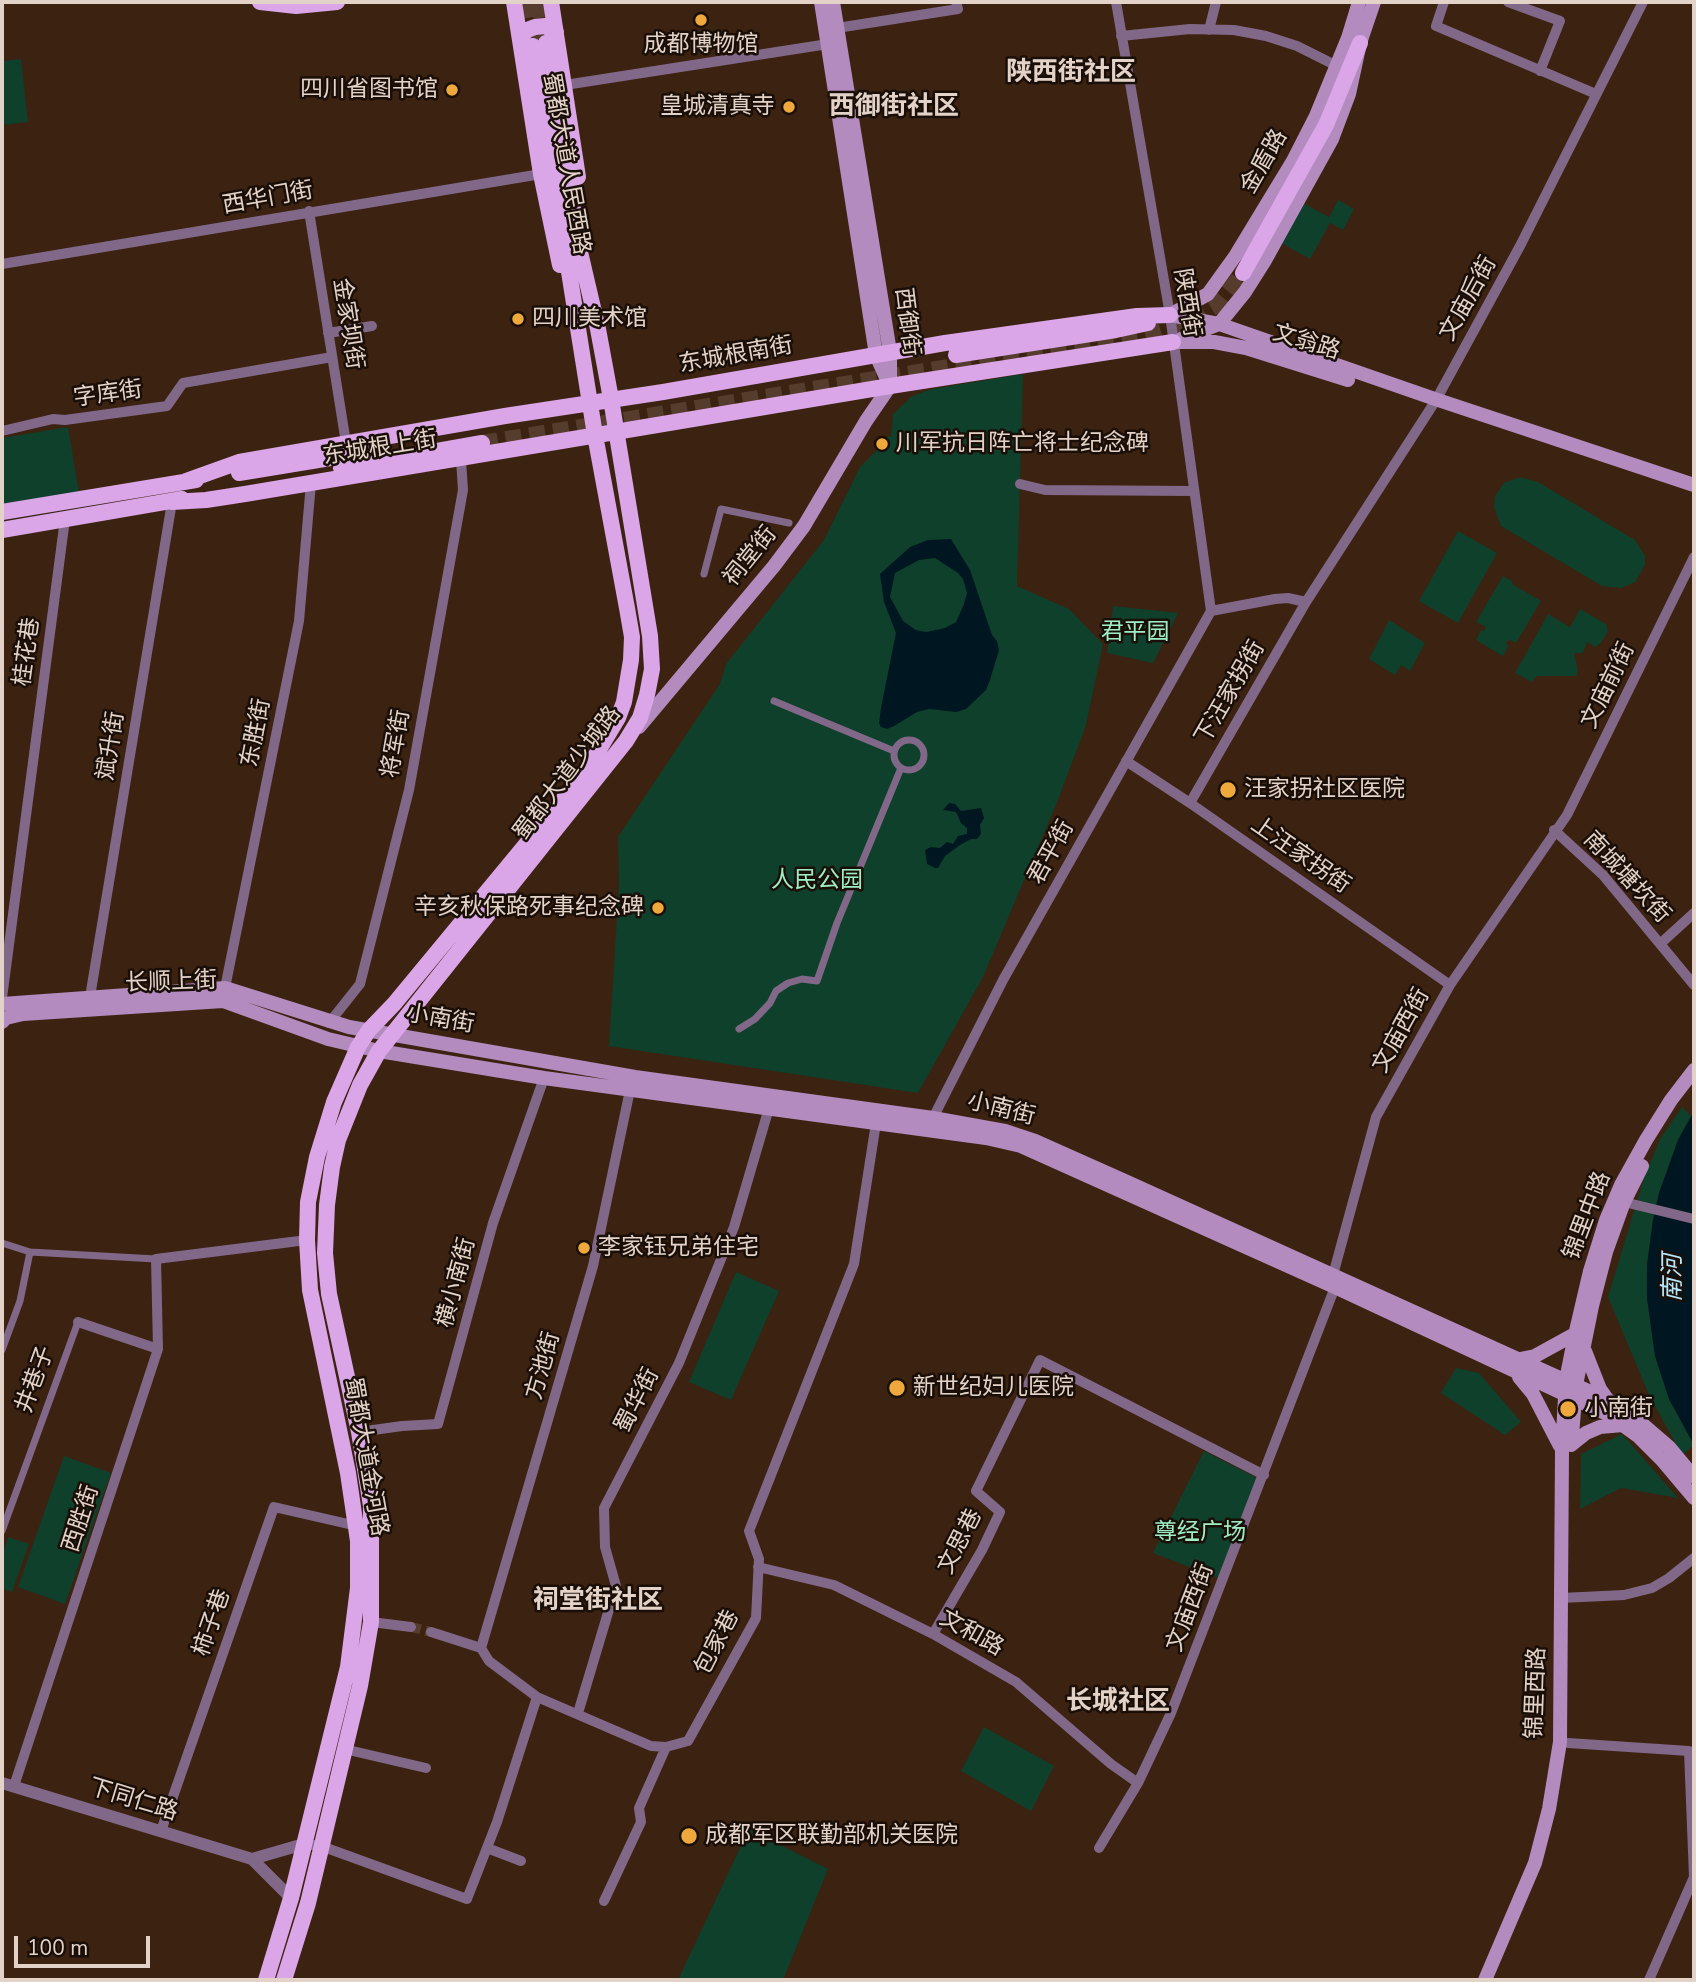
<!DOCTYPE html>
<html>
<head>
<meta charset="utf-8">
<style>
  body { margin:0 }
  #map { position:relative; width:1696px; height:1982px; overflow:hidden; background:#3c2211; font-family:"Nunito Sans",sans-serif }
  canvas { display:block }
  .frame { position:absolute; inset:0; border:4px solid #e3d2c7; pointer-events:none }
  .scale { position:absolute; left:14px; top:1936px; width:136px; height:32px; box-sizing:border-box; border:4px solid #e3d2c7; border-top:0; padding-left:9px; font-size:21px; line-height:24px; white-space:nowrap; color:#e3d2c7; -webkit-text-stroke:5px #1a0f08; paint-order:stroke }
</style>
</head>
<body>
<div id="map">
<canvas width="1696" height="1982"></canvas>
<div class="frame"></div>
<div class="scale">100 m</div>
</div>
<script>
const ctx = document.querySelector('canvas').getContext('2d');
ctx.lineJoin = 'round';
function fillPath(path, color) { ctx.fillStyle = color; ctx.fill(path, 'evenodd'); }
const shape = rows => new Path2D(rows.map(r => 'M' + r).join(''));
function trace(path, color, width, dash) { ctx.strokeStyle = color; ctx.lineWidth = width; ctx.lineCap = dash ? 'butt' : 'round'; ctx.setLineDash(dash || []); ctx.stroke(path); }
function label(font, color, halo, rows, align = 'center') {
  ctx.font = font + ' "Nunito Sans","Noto Sans SC",sans-serif'; ctx.lineWidth = 5; ctx.setLineDash([]); ctx.textBaseline = 'middle'; ctx.strokeStyle = halo; ctx.fillStyle = color; for (const [text, x, y, turn = 0] of rows) {
    ctx.save(); ctx.translate(x, y); ctx.rotate((+turn || 0) * Math.PI / 180); ctx.textAlign = isNaN(turn) ? turn : align; if (halo) ctx.strokeText(text, 0, 0); ctx.fillText(text, 0, 0); ctx.restore();
  }
}
fillPath(shape([
  [21,59,28,122,2,125,2,61],
  [1338,200,1354,209,1343,230,1330,223,1310,259,1281,243,1303,203,1329,217],
  [1023,374,1017,586,1069,609,1103,644,1086,725,1058,800,983,977,918,1093,609,1046,619,884,618,837,720,684,726,664,824,540,860,467,876,451,878,440,891,436,893,414,912,396,932,389],
  [68,427,79,492,2,504,2,438],
  [1520,477,1538,482,1635,540,1645,556,1645,565,1635,582,1621,588,1602,586,1501,526,1494,507,1495,496,1504,483],
  [1458,531,1497,553,1458,623,1419,601],
  [1503,576,1513,582,1512,584,1541,601,1516,643,1510,640,1506,642,1508,646,1503,656,1476,640,1481,630,1484,631,1486,627,1476,622],
  [1113,606,1178,613,1153,663,1107,653],
  [1580,609,1606,624,1608,631,1600,644,1595,647,1587,642,1583,653,1574,653,1578,671,1576,676,1537,676,1532,682,1515,673,1548,614,1570,627],
  [1389,620,1425,643,1410,671,1401,665,1395,675,1369,659],
  [1682,1107,1691,1116,1678,1140,1659,1193,1653,1220,1647,1265,1647,1298,1655,1356,1669,1399,1694,1445,1682,1455,1650,1397,1608,1297,1644,1178,1660,1139],
  [736,1272,779,1291,731,1400,689,1382],
  [1456,1368,1479,1373,1521,1422,1505,1435,1441,1393],
  [1622,1434,1678,1498,1621,1488,1580,1509,1581,1454],
  [1204,1451,1257,1478,1218,1578,1153,1553],
  [64,1456,111,1473,65,1604,18,1587],
  [8,1537,29,1544,12,1592,2,1588,2,1556],
  [984,1727,1054,1766,1031,1811,961,1771],
  [749,1829,828,1869,783,1980,678,1980]
]), '#0e402b');
fillPath(shape([
  [951,539,970,570,992,635,997,641,999,650,990,680,986,690,966,709,956,712,929,709,917,712,894,726,887,729,881,727,879,723,881,708,896,633,884,602,880,574,910,547,928,540],
  [935,558,958,573,963,579,967,593,964,604,956,622,945,628,926,632,916,630,903,621,890,597,895,573,919,560],
  [949,803,955,804,961,811,981,808,984,818,980,825,981,834,977,839,971,839,960,845,945,856,938,868,935,868,927,864,925,850,931,847,940,848,947,842,953,844,958,836,967,834,967,828,961,823,956,812,943,810],
  [1694,1111,1694,1445,1669,1399,1655,1356,1647,1298,1647,1265,1653,1220,1659,1193,1678,1140]
]), '#001721');
trace(shape([
  [411,1627,431,1632]
]), '#553c2c', 10, [10, 5]);
trace(shape([
  [526,2,533,41],
  [539,2,545,37],
  [482,443,1151,334,1180,326,1217,305,1243,273]
]), '#553c2c', 16, [16, 8]);
trace(shape([
  [704,574,721,509,789,523],
  [774,701,894,751],
  '894 755a15 15 0 1 1 30 0a15 15 0 1 1-30 0Z',
  [739,1029,755,1019,770,1003,776,991,788,983,802,979,817,981,837,923,901,768],
  [2,1243,30,1252,156,1259],
  [2,1350,20,1301,30,1252],
  [2,1531,78,1322]
]), '#816888', 7);
trace(shape([
  [1116,2,1170,315,1211,611],
  [1444,2,1436,26,1596,94],
  [1508,2,1560,21,1540,71],
  [837,28,958,9,956,2],
  [1209,30,1216,2],
  [1121,36,1190,29,1234,30,1266,36,1297,46,1337,66],
  [565,85,828,44],
  [309,211,346,443],
  [2,264,541,174],
  [328,333,372,326],
  [2,431,53,419,65,420,167,406,183,383,332,357],
  [1020,484,1045,490,1194,491],
  [1211,611,1275,599,1288,598,1306,602],
  [1126,761,1190,803,1450,985],
  [1190,803,1306,602,1436,400,1520,246,1643,2],
  [1554,830,1603,875,1694,985],
  [1660,944,1694,913],
  [225,988,299,621,311,483],
  [90,997,172,502],
  [2,998,65,519],
  [329,1023,360,984,409,790,463,490,461,460],
  [933,1118,1003,980,1211,611],
  [1624,1202,1694,1219],
  [1333,1275,1376,1117,1450,985,1567,815,1694,557],
  [78,1322,158,1349],
  [359,1432,402,1426,438,1424,493,1223,544,1078],
  [758,1567,834,1585,933,1634,1016,1682,1111,1764,1138,1783],
  [1561,1598,1624,1595,1652,1588,1669,1578,1694,1558],
  [371,1622,411,1627],
  [431,1632,481,1648,489,1661,537,1697,651,1746,666,1747,688,1741,756,1618,759,1559,749,1531,854,1264,876,1123],
  [933,1634,982,1550,1000,1512,976,1491,1040,1360,1264,1475],
  [481,1648,593,1266,630,1090],
  [578,1713,616,1586,605,1547,604,1508,679,1363,734,1227,769,1108],
  [1568,1743,1689,1751,1694,1877,1649,1980],
  [344,1749,426,1768],
  [14,1786,158,1349,156,1259,307,1240],
  [161,1831,274,1507,357,1526],
  [304,1844,321,1846,467,1899,497,1822,537,1697],
  [487,1848,521,1861],
  [1099,1848,1138,1783,1171,1713,1335,1287],
  [604,1901,641,1822,639,1808,666,1747]
]), '#816888', 10);
trace(shape([
  [2,1783,252,1859,291,1898],
  [252,1859,304,1844]
]), '#816888', 12);
trace(shape([
  [821,2,876,355,890,386],
  [833,2,890,352,890,381],
  [1170,315,1219,324,1435,399,1694,485],
  [1170,315,1208,294,1236,255,1293,161,1316,116,1348,38,1359,2],
  [1181,339,1219,324,1245,292,1264,262,1332,139,1349,94,1360,43,1374,2],
  [1173,342,1214,342,1246,348,1348,380],
  [639,727,774,566,804,526,866,421,890,386],
  [2,1004,225,988,349,1027,635,1077,933,1118,1005,1131,1035,1141,1127,1182,1608,1400,1640,1422,1669,1447,1694,1477],
  [2,1022,6,1018,23,1014,223,1001,328,1039,379,1051,544,1078,986,1138,1021,1146,1335,1287,1609,1415,1638,1436,1662,1460,1694,1498],
  [1585,1351,1600,1389,1607,1399],
  [1520,1359,1535,1356,1575,1334],
  [1519,1377,1533,1394,1560,1446],
  [1572,1436,1576,1385,1592,1306,1606,1252,1624,1202,1642,1166],
  [1571,1445,1586,1433,1600,1427,1623,1425],
  [1485,1980,1535,1863,1549,1809,1560,1742,1562,1451,1566,1380,1575,1335,1590,1271,1606,1220,1621,1185,1646,1140,1671,1100,1694,1070]
]), '#b38bbe', 14);
trace(shape([
  [260,2,296,6,337,2],
  [514,2,541,174,560,265],
  [551,2,578,177],
  [520,38,527,30,535,27,545,26,556,32],
  [1243,273,1326,125,1360,43],
  [956,355,1116,330,1148,323],
  [341,468,482,443],
  [239,473,379,450],
  [186,481,239,462,505,416,663,392,945,343,1137,316,1170,315],
  [172,502,206,500,245,494,890,386,1173,342],
  [2,512,196,480],
  [2,530,182,499],
  [266,1980,291,1898,348,1667,358,1588,358,1541,348,1473,310,1290,307,1240,308,1202,317,1157,334,1102,358,1047,369,1030,394,1004,585,773,618,718,624,702,631,660,632,637,627,608,595,435,533,46],
  [284,1980,308,1903,360,1686,371,1622,371,1506,359,1432,329,1294,325,1253,327,1205,332,1167,338,1140,360,1085,379,1051,626,741,640,718,647,695,652,669,650,636,611,399,598,329,580,252,546,43]
]), '#daa6e8', 16);
for (const [x, y, r, color] of [
  [701,20,7,"#eea83c"],
  [452,90,7,"#eea83c"],
  [789,107,7,"#eea83c"],
  [518,319,7,"#eea83c"],
  [882,444,7,"#eea83c"],
  [1228,790,9,"#eea83c"],
  [658,908,7,"#eea83c"],
  [584,1248,7,"#eea83c"],
  [897,1388,9,"#eea83c"],
  [1568,1409,9,"#eea83c"],
  [689,1836,9,"#eea83c"]
]) { const dot = new Path2D(); dot.arc(x, y, r, 0, 2 * Math.PI); ctx.fillStyle = color; ctx.fill(dot); trace(dot, '#1a0f08', 2.5); }
label('23px', '#e3d2c7', '#1a0f08', [
  ["成都博物馆",701,45,"center"],
  ["四川省图书馆",438,90,"right"],
  ["皇城清真寺",775,107,"right"],
  ["四川美术馆",532,319],
  ["川军抗日阵亡将士纪念碑",896,444],
  ["汪家拐社区医院",1244,790],
  ["辛亥秋保路死事纪念碑",644,908,"right"],
  ["李家钰兄弟住宅",598,1248],
  ["新世纪妇儿医院",913,1388],
  ["小南街",1584,1409],
  ["成都军区联勤部机关医院",705,1836]
], 'left');
label('23px', '#e3d2c7', '#1a0f08', [
  ["金盾路",1265,162,-60],
  ["蜀都大道人民西路",565,164,80],
  ["西华门街",268,199,-10],
  ["文庙后街",1469,299,-61],
  ["陕西街",1186,303,81],
  ["西御街",906,322,83],
  ["金家坝街",347,324,81],
  ["文翁路",1306,343,17],
  ["东城根南街",736,356,-10],
  ["字库街",108,395,-8],
  ["东城根上街",380,449,-9],
  ["祠堂街",751,557,-51],
  ["桂花巷",28,652,-82],
  ["文庙前街",1609,686,-64],
  ["下汪家拐街",1231,693,-60],
  ["东胜街",257,733,-79],
  ["将军街",397,744,-80],
  ["斌升街",112,746,-81],
  ["蜀都大道少城路",568,774,-53],
  ["君平街",1052,853,-61],
  ["上汪家拐街",1300,856,35],
  ["南城塘坎街",1626,878,47],
  ["长顺上街",171,983,-2],
  ["小南街",440,1020,10],
  ["文庙西街",1402,1031,-61],
  ["小南街",1001,1110,14],
  ["锦里中路",1588,1216,-69],
  ["横小南街",457,1283,-75],
  ["方池街",544,1366,-74],
  ["井巷子",36,1380,-70],
  ["蜀华街",638,1401,-63],
  ["蜀都大道金河路",365,1457,80],
  ["西胜街",82,1519,-72],
  ["文思巷",961,1542,-63],
  ["文庙西街",1191,1608,-69],
  ["柿子巷",213,1623,-71],
  ["文和路",971,1634,29],
  ["包家巷",718,1643,-63],
  ["锦里西路",1537,1693,-88],
  ["下同仁路",133,1801,17]
]);
label('23px', '#9eeec5', '#1a0f08', [
  ["君平园",1135,633],
  ["人民公园",817,881],
  ["尊经广场",1200,1533]
]);
label('italic 24px', '#b6e7fc', '#1a0f08', [
  ["南河",1674,1278,-90]
]);
label('bold 26px', '#e3d2c7', '#1a0f08', [
  ["陕西街社区",1071,74],
  ["西御街社区",894,108],
  ["祠堂街社区",598,1602],
  ["长城社区",1118,1703]
]);
</script>
</body>
</html>
